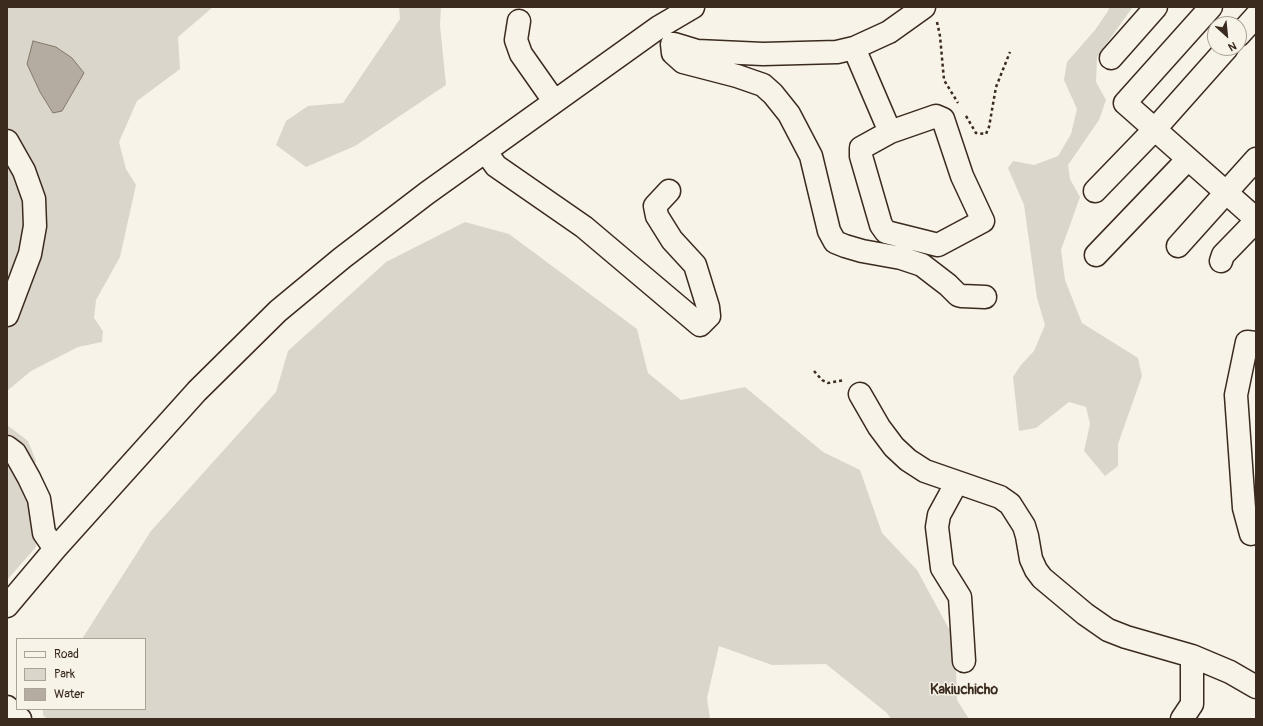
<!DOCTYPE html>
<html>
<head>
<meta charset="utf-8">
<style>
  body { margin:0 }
  #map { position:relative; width:1263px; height:726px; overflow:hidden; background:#f7f3e8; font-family:Pangolin,sans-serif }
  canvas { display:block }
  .frame { position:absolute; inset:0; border:8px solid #3b2a1e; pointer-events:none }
  .legend { position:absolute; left:16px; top:638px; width:130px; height:72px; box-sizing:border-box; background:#f7f3e8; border:1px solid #aca397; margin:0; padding:5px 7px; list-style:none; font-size:12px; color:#3b2a1e }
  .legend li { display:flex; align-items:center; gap:8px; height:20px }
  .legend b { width:20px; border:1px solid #aca397 }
  .north { position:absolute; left:1207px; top:16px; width:40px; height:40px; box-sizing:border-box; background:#f7f3e8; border:1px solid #aca397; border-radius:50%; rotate:153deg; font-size:11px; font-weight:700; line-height:16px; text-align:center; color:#3b2a1e }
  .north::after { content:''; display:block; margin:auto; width:14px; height:18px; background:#3b2a1e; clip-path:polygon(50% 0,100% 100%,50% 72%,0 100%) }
</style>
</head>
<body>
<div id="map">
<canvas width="1263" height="726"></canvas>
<div class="frame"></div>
<ul class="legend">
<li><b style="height:5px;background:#f7f3e8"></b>Road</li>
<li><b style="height:11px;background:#dbd6cb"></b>Park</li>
<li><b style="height:11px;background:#b4aca0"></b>Water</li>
</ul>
<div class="north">N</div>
</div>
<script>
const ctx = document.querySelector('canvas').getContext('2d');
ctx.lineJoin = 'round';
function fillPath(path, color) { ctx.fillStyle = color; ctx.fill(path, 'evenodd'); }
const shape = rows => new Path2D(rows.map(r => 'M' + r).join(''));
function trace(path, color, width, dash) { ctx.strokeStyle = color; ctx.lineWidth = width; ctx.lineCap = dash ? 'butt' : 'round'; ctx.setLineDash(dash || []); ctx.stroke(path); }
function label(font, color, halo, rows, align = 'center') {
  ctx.font = font + ' Pangolin,sans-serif'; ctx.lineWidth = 3; ctx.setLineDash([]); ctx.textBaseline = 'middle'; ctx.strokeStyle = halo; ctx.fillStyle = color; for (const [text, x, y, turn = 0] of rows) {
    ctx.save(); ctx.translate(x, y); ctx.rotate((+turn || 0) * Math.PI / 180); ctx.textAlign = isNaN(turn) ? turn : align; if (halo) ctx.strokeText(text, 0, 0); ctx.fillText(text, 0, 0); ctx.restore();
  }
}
fillPath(shape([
  [7,7,213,7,178,37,180,69,137,101,119,142,126,169,136,185,120,257,96,300,94,318,103,331,102,342,78,347,31,371,7,391],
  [399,7,441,7,440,25,446,85,355,146,306,167,276,145,286,121,308,106,343,103,400,19],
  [1109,7,1132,7,1132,8,1097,57,1096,82,1106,100,1099,120,1068,165,1070,179,1080,197,1061,250,1065,280,1082,323,1138,358,1142,376,1118,444,1118,466,1105,476,1084,451,1090,424,1086,407,1069,402,1036,428,1019,431,1013,377,1021,365,1034,351,1045,325,1037,298,1024,205,1008,168,1013,161,1034,165,1058,156,1071,134,1077,109,1064,80,1067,62,1095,30,1108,11],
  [465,222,509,234,637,329,648,373,681,400,745,387,823,452,860,470,882,533,917,570,955,640,957,700,969,719,891,719,887,713,826,664,772,665,719,646,707,698,710,719,47,719,43,715,43,709,145,709,145,639,82,639,151,531,276,392,288,351,386,262],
  [7,425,28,441,36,461,24,488,36,524,36,547,7,580]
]), '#dbd6cb');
const water = shape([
  [33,41,56,47,72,58,84,73,62,111,53,113,40,92,27,64,33,41]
]);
fillPath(water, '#b4aca0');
trace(water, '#84786c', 1);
const minor = shape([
  [1211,7,1125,103,1256,219],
  [519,21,516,40,521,54,554,101],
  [1239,35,1256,16],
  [672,44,673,53,683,62,737,76,763,85,773,94,789,114,811,156,829,231,835,242,845,246,862,251,901,258,922,265,948,285,958,295,962,296,985,297],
  [674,44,697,51,763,54,837,52,854,48,889,32,924,7],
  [854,48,890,132,936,116,943,119,962,176,983,221,938,245,886,232,881,225,861,156,861,148,890,132],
  [1111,58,1156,7],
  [7,141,24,171,34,199,35,226,30,254,7,315],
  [485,151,496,166,584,227,700,325,709,316,708,307,695,265,672,240,657,216,655,206,669,191],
  [1095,191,1155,129,1227,48],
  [1178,246,1256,159],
  [1096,255,1188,159],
  [1221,261,1223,255,1256,221],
  [860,394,879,427,894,447,908,460,925,471,1000,497,1010,504,1024,526,1027,536,1031,559,1036,570,1042,578,1085,614,1108,630,1126,637,1192,656,1230,672,1256,687],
  [7,447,15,453,29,478,39,499,44,533,55,549],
  [957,482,939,515,937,527,942,568,960,597,964,661],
  [1251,534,1244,508,1236,395,1247,342,1256,343],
  [7,606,55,549,197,391,278,311,342,258,427,193,659,27,693,7],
  [7,707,20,719],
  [1182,719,1192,704,1192,656]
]);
trace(minor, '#3b2a1e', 25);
trace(shape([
  [937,22,940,36,944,80,958,103],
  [966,116,976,133,986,134,989,127,996,87,1010,52],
  [814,371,822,380,828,383,845,380]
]), '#3b2a1e', 2.5, [3, 3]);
trace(minor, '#f7f3e8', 22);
label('bold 14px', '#3b2a1e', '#f7f3e8', [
  ["Kakiuchicho",964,690]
]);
</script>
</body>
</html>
